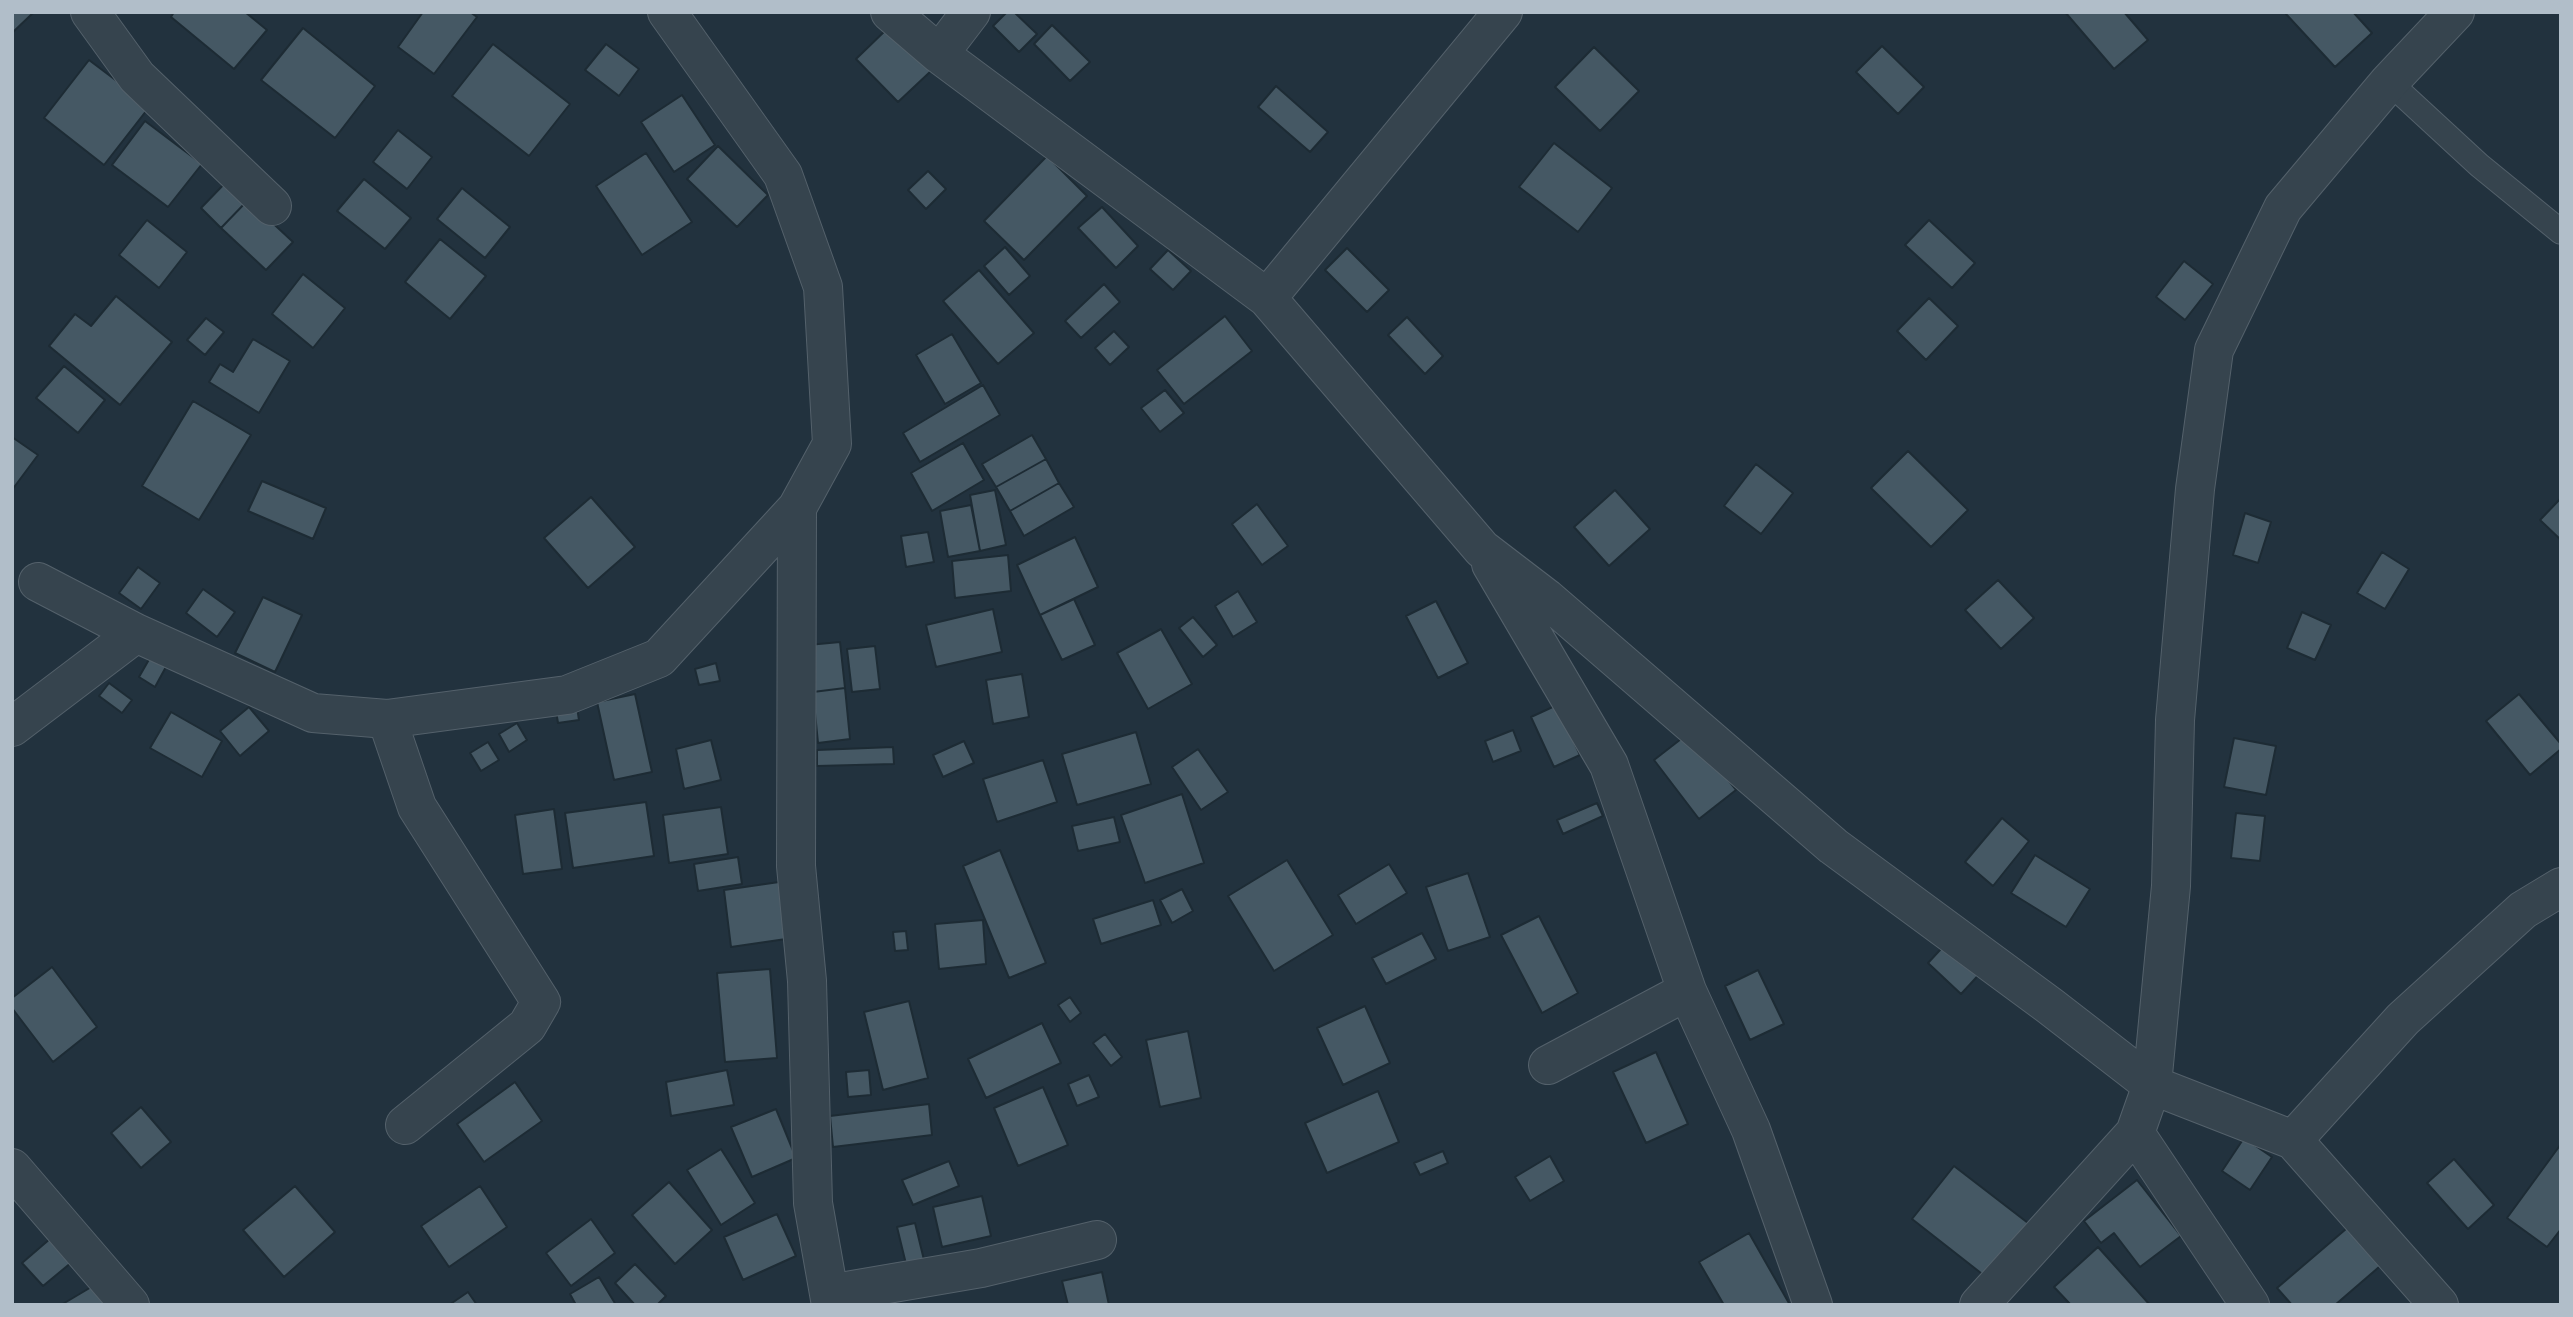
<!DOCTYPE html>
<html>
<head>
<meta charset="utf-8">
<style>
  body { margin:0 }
  #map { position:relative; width:2573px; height:1317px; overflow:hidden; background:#22323e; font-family:Cabin,sans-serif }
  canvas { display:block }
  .frame { position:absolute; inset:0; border:14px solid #b1bec9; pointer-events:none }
</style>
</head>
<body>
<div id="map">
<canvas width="2573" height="1317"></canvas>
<div class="frame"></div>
</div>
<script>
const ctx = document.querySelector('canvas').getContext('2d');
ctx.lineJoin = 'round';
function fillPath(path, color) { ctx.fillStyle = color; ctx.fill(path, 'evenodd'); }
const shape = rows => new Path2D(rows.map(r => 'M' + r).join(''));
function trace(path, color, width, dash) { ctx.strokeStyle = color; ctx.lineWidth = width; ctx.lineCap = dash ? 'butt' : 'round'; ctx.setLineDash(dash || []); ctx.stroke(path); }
const building = shape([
  [12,12,34,12,12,33,12,12],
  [174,12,245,12,267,30,234,69,171,17,174,12],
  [423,12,470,12,477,17,434,74,398,47,423,12],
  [1007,12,1014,12,1037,34,1019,52,993,26,1007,12],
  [2065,12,2124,12,2148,40,2114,69,2065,12],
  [2288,12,2353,12,2372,33,2335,67,2286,14,2288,12],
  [1052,25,1090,62,1070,81,1034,44,1052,25],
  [889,27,931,71,898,102,856,59,889,27],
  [303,28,375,86,335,138,261,80,303,28],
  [493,44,570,104,529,156,452,96,493,44],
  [606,44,639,69,619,96,585,70,606,44],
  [1882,46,1924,87,1898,114,1856,72,1882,46],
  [1594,47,1639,91,1600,131,1555,87,1594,47],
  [89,60,150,106,104,165,44,118,89,60],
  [1276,86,1328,132,1310,152,1258,107,1276,86],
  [682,95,715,145,674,172,641,122,682,95],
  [145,121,202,164,168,207,112,165,145,121],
  [398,130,432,157,407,189,373,162,398,130],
  [1554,143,1612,188,1578,232,1519,187,1554,143],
  [718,146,768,195,737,227,687,179,718,146],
  [646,153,692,222,642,255,596,186,646,153],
  [1047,156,1087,196,1024,260,984,221,1047,156],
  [928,171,946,189,926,209,908,190,928,171],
  [364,179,411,218,385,249,337,211,364,179],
  [228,180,248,200,221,228,201,208,228,180],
  [462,188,510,227,485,258,437,219,462,188],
  [248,200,293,242,266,270,221,228,248,200],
  [1102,207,1138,246,1116,268,1078,228,1102,207],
  [147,220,187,252,159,288,119,255,147,220],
  [1929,220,1975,263,1952,288,1905,245,1929,220],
  [440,239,486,276,450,319,405,282,440,239],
  [1005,247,1030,276,1009,295,984,266,1005,247],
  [1347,248,1389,290,1367,312,1325,270,1347,248],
  [1168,250,1191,271,1173,290,1150,269,1168,250],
  [2184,261,2213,284,2185,320,2156,297,2184,261],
  [979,270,1034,333,998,364,943,301,979,270],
  [303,274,345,308,313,348,272,314,303,274],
  [1104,284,1120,302,1081,338,1065,321,1104,284],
  [116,296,172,342,120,405,49,346,75,314,91,326,116,296],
  [1929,298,1958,326,1926,360,1897,331,1929,298],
  [1225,316,1252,351,1184,404,1157,370,1225,316],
  [1407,317,1443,356,1425,374,1388,335,1407,317],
  [206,318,224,332,205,355,187,340,206,318],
  [1114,331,1129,347,1110,365,1095,348,1114,331],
  [952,334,981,383,945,404,916,355,952,334],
  [253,339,290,361,259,413,209,382,220,364,233,372,253,339],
  [64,366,105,400,78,433,36,398,64,366],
  [983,385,1000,415,920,462,903,433,983,385],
  [1165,390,1184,413,1160,432,1141,408,1165,390],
  [193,401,251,435,199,520,142,486,193,401],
  [1032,435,1046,459,996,487,982,464,1032,435],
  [12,437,38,455,12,490,12,437],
  [963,443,984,480,932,511,911,473,963,443],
  [1908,451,1968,510,1931,547,1871,488,1908,451],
  [1046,459,1059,483,1010,511,996,487,1046,459],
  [1756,464,1793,493,1761,534,1724,506,1756,464],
  [262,481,326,508,313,539,248,511,262,481],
  [1059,483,1074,507,1024,536,1010,511,1059,483],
  [995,490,1006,545,980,551,970,495,995,490],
  [1615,490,1650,529,1609,566,1574,527,1615,490],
  [591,497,635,547,588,588,544,538,591,497],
  [2561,498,2561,540,2540,520,2561,498],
  [1257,504,1288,546,1262,565,1232,524,1257,504],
  [971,505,980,551,948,557,940,511,971,505],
  [2245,513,2271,522,2258,563,2233,555,2245,513],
  [928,532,934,562,906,567,901,536,928,532],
  [1075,537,1098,587,1040,615,1017,565,1075,537],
  [2382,552,2409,569,2385,609,2357,593,2382,552],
  [1008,555,1011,591,955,598,952,561,1008,555],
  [138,567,160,583,141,609,119,593,138,567],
  [1998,580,2034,618,2001,649,1965,610,1998,580],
  [203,589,235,612,217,637,186,613,203,589],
  [1238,591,1257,622,1233,637,1215,606,1238,591],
  [263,597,302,615,275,672,235,653,263,597],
  [1074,599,1095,645,1062,660,1040,615,1074,599],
  [1436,601,1468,663,1438,678,1406,616,1436,601],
  [993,609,1002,652,936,667,926,625,993,609],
  [2302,612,2331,625,2315,660,2287,648,2302,612],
  [1193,617,1217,645,1203,657,1179,628,1193,617],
  [1161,629,1192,684,1148,709,1117,653,1161,629],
  [840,642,845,688,813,692,808,645,840,642],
  [875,646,880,689,852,692,847,649,875,646],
  [151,656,167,665,155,687,139,677,151,656],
  [716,663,720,681,699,685,695,669,716,663],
  [1022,674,1029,717,993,724,986,680,1022,674],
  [109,683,132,700,122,713,99,696,109,683],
  [845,688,850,739,818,743,813,692,845,688],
  [635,694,652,772,614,780,597,702,635,694],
  [2519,694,2561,744,2561,749,2530,775,2486,721,2519,694],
  [1557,705,1580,755,1554,767,1531,717,1557,705],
  [249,707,269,731,240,756,220,731,249,707],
  [577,707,579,720,558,723,556,711,577,707],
  [171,712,222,741,202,777,150,748,171,712],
  [517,723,527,740,509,752,499,734,517,723],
  [1513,730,1521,751,1493,762,1485,741,1513,730],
  [1136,732,1151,784,1077,805,1062,754,1136,732],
  [1690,732,1736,790,1699,819,1654,760,1690,732],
  [2234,738,2276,746,2266,795,2224,787,2234,738],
  [711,740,721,780,684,789,676,749,711,740],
  [964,741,974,763,943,777,933,755,964,741],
  [488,742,499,760,481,771,470,753,488,742],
  [893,747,894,764,817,766,817,750,893,747],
  [1198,749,1228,792,1201,810,1172,767,1198,749],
  [1043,760,1057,802,997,822,983,779,1043,760],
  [1182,794,1204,863,1145,883,1121,815,1182,794],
  [646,802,654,856,573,868,565,813,646,802],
  [1597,803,1603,816,1563,834,1557,820,1597,803],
  [721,807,728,854,669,863,663,815,721,807],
  [554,809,562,869,523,874,515,815,554,809],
  [2236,813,2265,816,2260,861,2231,858,2236,813],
  [1114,817,1120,842,1078,851,1072,826,1114,817],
  [2002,818,2029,841,1993,886,1965,862,2002,818],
  [1000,850,1046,963,1009,978,963,866,1000,850],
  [2035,855,2090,889,2066,927,2011,893,2035,855],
  [738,857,742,884,698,891,694,864,738,857],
  [1287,860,1333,935,1274,971,1228,896,1287,860],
  [1389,864,1407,893,1356,924,1338,895,1389,864],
  [1468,873,1490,937,1448,951,1426,887,1468,873],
  [779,882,786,939,731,947,724,890,779,882],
  [1182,889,1193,911,1172,923,1160,900,1182,889],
  [1153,900,1161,925,1101,944,1093,919,1153,900],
  [1539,916,1578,993,1542,1013,1501,935,1539,916],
  [983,920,986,964,939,969,935,924,983,920],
  [906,931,908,950,895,951,893,932,906,931],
  [1422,933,1436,959,1386,984,1372,958,1422,933],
  [1952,937,1986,967,1961,994,1928,963,1952,937],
  [52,967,97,1027,53,1062,12,1008,12,998,52,967],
  [770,969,777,1058,725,1062,717,973,770,969],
  [1758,970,1784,1024,1750,1040,1725,986,1758,970],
  [1070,997,1081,1013,1070,1022,1058,1005,1070,997],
  [909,1001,928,1078,883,1090,864,1012,909,1001],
  [1365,1006,1390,1063,1343,1085,1317,1028,1365,1006],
  [1042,1023,1061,1063,986,1098,968,1059,1042,1023],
  [1188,1031,1201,1098,1160,1107,1146,1040,1188,1031],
  [1105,1034,1122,1057,1111,1066,1093,1043,1105,1034],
  [1656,1052,1688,1124,1646,1143,1613,1072,1656,1052],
  [727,1070,734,1105,671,1116,666,1082,727,1070],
  [869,1070,871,1095,848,1097,846,1072,869,1070],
  [1089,1075,1099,1097,1077,1106,1068,1084,1089,1075],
  [515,1082,542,1121,484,1162,457,1124,515,1082],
  [1043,1087,1068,1145,1018,1166,994,1108,1043,1087],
  [1378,1091,1399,1142,1327,1173,1305,1123,1378,1091],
  [929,1104,932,1135,833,1147,830,1116,929,1104],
  [141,1107,171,1142,141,1168,111,1133,141,1107],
  [776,1109,796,1158,752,1177,731,1127,776,1109],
  [2244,1138,2272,1157,2250,1190,2222,1171,2244,1138],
  [2561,1144,2561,1229,2547,1247,2507,1218,2561,1144],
  [721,1149,755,1203,721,1225,687,1170,721,1149],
  [1443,1151,1448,1163,1420,1175,1414,1163,1443,1151],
  [1550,1156,1564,1181,1530,1201,1515,1177,1550,1156],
  [2454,1159,2494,1205,2468,1229,2427,1183,2454,1159],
  [949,1161,959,1186,913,1205,902,1180,949,1161],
  [1954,1166,2028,1223,1986,1277,1912,1219,1954,1166],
  [2137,1180,2181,1236,2140,1267,2114,1233,2101,1243,2084,1221,2137,1180],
  [669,1182,712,1230,675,1264,632,1215,669,1182],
  [295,1186,335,1232,284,1277,243,1230,295,1186],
  [480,1186,507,1227,449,1267,421,1226,480,1186],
  [982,1196,991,1236,942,1247,933,1207,982,1196],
  [777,1214,796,1256,743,1280,724,1237,777,1214],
  [591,1219,615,1253,571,1286,546,1253,591,1219],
  [915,1223,924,1260,906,1264,897,1227,915,1223],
  [2353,1223,2386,1261,2335,1305,2292,1305,2277,1288,2353,1223],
  [1749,1233,1790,1305,1724,1305,1699,1262,1749,1233],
  [51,1238,72,1262,43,1286,22,1263,51,1238],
  [2098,1247,2150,1305,2071,1305,2054,1287,2098,1247],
  [635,1264,666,1296,657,1305,635,1305,615,1283,635,1264],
  [1102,1272,1109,1305,1068,1305,1062,1281,1102,1272],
  [599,1277,616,1305,576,1305,570,1294,599,1277],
  [93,1286,105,1305,61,1305,93,1286],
  [468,1292,477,1305,449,1305,468,1292]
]);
fillPath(building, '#455864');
trace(building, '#1d2b34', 2);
const service = shape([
  [2389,82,2479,165,2561,232]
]);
const minor = shape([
  [90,12,137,77,272,206],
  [667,12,783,175,823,287,832,444,797,508,796,866,807,981,813,1203,831,1305],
  [890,12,939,54,1267,298,1482,549,1546,598,1833,846,2050,1006,2152,1085,2293,1140,2439,1305],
  [939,54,971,12],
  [1267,298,1503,12],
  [1491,564,1609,765,1687,991,1751,1130,1813,1305],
  [38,582,136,633,313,713,387,719,567,695,659,658,797,508],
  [387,719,417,807,541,1002,527,1026,405,1125],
  [12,727,136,633],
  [1548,1065,1687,991],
  [2135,1133,2250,1305],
  [2293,1140,2403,1019,2523,910,2561,887],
  [12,1168,130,1305],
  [829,1294,981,1268,1097,1240],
  [1979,1305,2135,1133,2152,1085,2171,886,2175,720,2195,489,2214,350,2283,208,2389,82,2455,12]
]);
trace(service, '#54616b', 26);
trace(minor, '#54616b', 40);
trace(service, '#36444e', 24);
trace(minor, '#36444e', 38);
</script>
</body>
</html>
